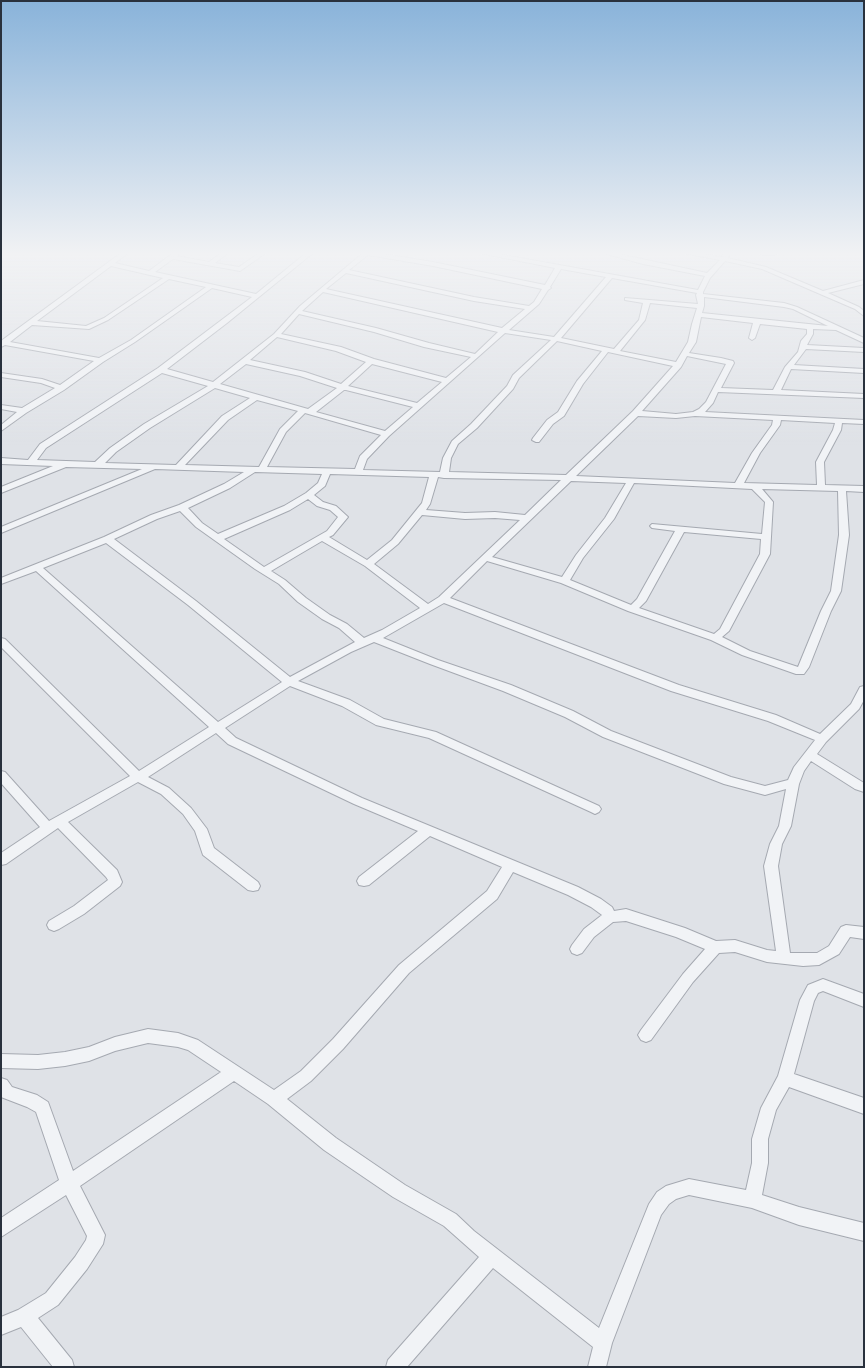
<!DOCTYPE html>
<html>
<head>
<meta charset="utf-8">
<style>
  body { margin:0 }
  #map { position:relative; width:865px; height:1368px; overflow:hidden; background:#dfe2e7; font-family:Ubuntu,sans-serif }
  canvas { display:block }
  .frame { position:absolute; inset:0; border:2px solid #29313d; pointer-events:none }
</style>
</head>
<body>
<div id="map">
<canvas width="865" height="1368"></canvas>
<div class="frame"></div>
</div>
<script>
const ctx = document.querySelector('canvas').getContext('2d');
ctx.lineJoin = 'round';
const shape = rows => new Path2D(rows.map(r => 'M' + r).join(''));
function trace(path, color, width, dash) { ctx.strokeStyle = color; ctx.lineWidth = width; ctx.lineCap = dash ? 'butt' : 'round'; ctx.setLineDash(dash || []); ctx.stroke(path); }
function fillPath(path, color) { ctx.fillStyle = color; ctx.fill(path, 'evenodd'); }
const minor = shape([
  [121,253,128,253,115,263,149,271,173,253,180,253,177,256,209,262,221,253,228,253,215,263,239,267,259,253,266,253,240,271,173,259,155,272,256,294,306,253,313,253,227,323,167,369,213,382,274,334,300,306,363,253,378,253,433,262,545,285,555,268,479,253,493,253,698,290,705,276,643,264,603,253,614,253,707,273,720,260,683,253,698,253,722,257,724,253,730,253,728,258,766,267,823,291,864,280,864,284,828,293,859,307,864,311,864,316,855,309,762,269,725,261,710,278,703,292,703,294,784,303,797,307,864,338,864,343,836,330,813,329,813,334,807,345,864,348,864,352,806,349,794,365,864,369,864,373,791,369,781,390,864,394,864,398,718,392,713,403,705,412,864,420,864,424,842,423,841,430,824,462,825,485,864,486,864,492,846,491,849,535,841,591,831,611,809,667,804,674,796,674,742,655,711,640,628,611,561,583,487,561,450,598,679,685,776,715,820,734,851,704,860,687,864,686,864,700,859,709,826,742,817,754,864,783,864,792,855,789,811,761,804,771,799,784,791,826,782,844,778,866,790,953,817,953,829,946,841,927,846,925,864,927,864,939,850,937,839,954,819,965,803,966,767,962,735,952,719,953,693,982,651,1040,646,1042,641,1040,638,1035,641,1030,683,974,705,949,676,937,626,921,613,922,594,937,582,953,577,955,572,953,570,949,572,945,584,929,602,915,591,907,568,895,513,872,497,899,409,973,343,1049,311,1081,287,1099,336,1138,405,1185,456,1214,474,1231,599,1328,649,1204,657,1192,666,1186,689,1179,746,1190,752,1163,752,1139,761,1108,778,1076,800,1000,808,985,823,979,864,994,864,1007,823,991,818,993,814,1001,794,1074,864,1098,864,1114,789,1087,776,1110,768,1139,768,1163,762,1195,799,1207,864,1223,864,1241,799,1225,752,1208,689,1195,676,1199,669,1204,661,1215,612,1343,606,1367,588,1367,593,1347,493,1268,407,1367,386,1367,388,1360,479,1257,444,1226,393,1197,324,1150,268,1104,234,1081,80,1186,105,1235,103,1244,87,1269,58,1305,38,1318,72,1360,74,1367,53,1367,21,1327,1,1335,1,1317,18,1310,46,1293,75,1257,86,1240,87,1236,66,1195,1,1237,1,1218,59,1180,36,1112,27,1107,1,1097,1,1078,7,1080,12,1087,37,1095,48,1102,73,1171,221,1072,188,1050,178,1047,148,1043,115,1051,89,1061,65,1066,38,1069,1,1068,1,1054,38,1055,65,1052,89,1047,115,1037,148,1029,178,1033,198,1040,274,1090,301,1071,333,1039,399,965,487,891,502,867,430,836,369,885,364,886,359,885,357,881,359,877,418,831,354,804,228,744,216,733,148,777,169,788,191,808,207,829,214,848,258,882,260,886,258,890,253,891,248,890,203,855,195,831,183,814,161,794,138,782,68,822,117,870,122,882,120,886,84,914,59,929,54,931,49,929,47,925,49,921,74,906,108,880,106,877,58,828,6,864,1,865,1,853,40,827,1,783,1,771,5,772,49,821,130,776,1,647,1,638,5,639,139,771,209,727,36,571,1,584,1,578,104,537,151,515,179,505,224,484,244,472,155,469,1,533,1,527,142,469,66,467,1,493,1,487,53,466,1,464,1,458,28,460,40,444,158,368,252,297,212,288,135,342,103,362,64,390,26,413,1,431,1,425,17,412,1,409,1,405,22,408,55,388,41,383,1,377,1,373,42,379,60,385,94,361,5,345,1,347,1,341,121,253],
  [368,255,433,266,542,289,534,302,529,306,474,297,349,270,368,255],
  [111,266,163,278,104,318,86,326,37,321,111,266],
  [561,269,606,277,554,337,509,330,539,304,548,290,551,288,550,287,561,269],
  [346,273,474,301,525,309,502,328,326,289,346,273],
  [612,278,697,293,696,295,698,304,625,298,625,300,643,303,639,320,614,349,561,338,612,278],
  [169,279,206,287,131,340,99,358,10,342,32,325,89,329,108,320,169,279],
  [323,292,498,332,475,354,429,343,376,328,302,311,323,292],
  [704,297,784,307,793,309,828,326,702,313,704,306,704,297],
  [650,303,697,308,692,324,688,342,676,362,620,351,645,320,650,303],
  [299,314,374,332,424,347,471,357,446,378,374,359,341,347,281,334,299,314],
  [701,317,753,323,749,338,752,340,755,338,760,324,807,329,807,334,801,341,798,352,785,367,773,390,721,388,734,363,733,361,721,358,689,353,696,342,701,317],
  [505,333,551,340,513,375,507,386,471,424,452,441,443,458,440,472,363,470,367,459,389,436,505,333],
  [277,337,336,351,366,362,341,384,305,372,250,360,277,337],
  [557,341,602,351,577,381,558,412,547,420,533,438,532,440,536,442,539,442,553,424,564,416,583,384,608,352,673,366,633,411,566,475,449,472,451,458,458,444,477,428,513,389,519,378,557,341],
  [687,356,726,364,706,402,699,409,693,412,676,414,642,411,681,367,687,356],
  [246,364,300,376,337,388,308,409,220,384,246,364],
  [372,364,442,382,417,403,348,386,372,364],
  [162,373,208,386,144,424,110,448,95,462,37,460,46,448,162,373],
  [215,388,250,398,222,416,176,465,105,463,116,452,150,428,215,388],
  [344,390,346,390,413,407,385,431,316,412,344,390],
  [257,400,298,411,280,429,259,467,185,465,228,420,257,400],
  [305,413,381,435,360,456,355,469,267,467,286,432,305,413],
  [638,416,676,418,695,416,773,420,772,425,752,453,735,483,576,476,638,416],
  [781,420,835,423,833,430,816,462,817,485,744,483,760,453,780,425,781,420],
  [255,472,322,474,318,483,306,493,284,506,218,534,202,523,188,508,230,488,255,472],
  [330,474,429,477,422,503,392,540,367,560,329,537,333,535,348,517,336,506,323,502,314,495,325,486,330,474],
  [438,477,444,478,561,480,525,515,495,512,465,513,426,510,430,504,438,477],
  [571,481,626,483,605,518,576,555,562,577,492,557,571,481],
  [634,483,752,489,765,502,762,534,652,524,650,526,652,528,675,531,637,599,631,605,570,580,583,558,614,519,634,483],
  [762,489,838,491,839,535,831,591,821,611,798,667,750,651,722,637,729,631,770,554,773,502,762,489],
  [308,499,317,506,330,510,338,517,327,531,264,567,224,539,290,510,308,499],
  [180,511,196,527,255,569,279,584,298,602,322,619,339,628,355,642,290,677,196,601,114,539,157,519,180,511],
  [422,515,465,519,495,518,520,520,439,597,428,604,374,564,398,544,422,515],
  [684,532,761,539,760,554,720,629,714,634,639,608,646,601,684,532],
  [322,541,365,566,420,608,382,630,364,638,347,624,330,615,306,598,285,580,271,571,322,541],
  [106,543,188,605,282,682,218,722,43,568,106,543],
  [444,603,671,691,768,721,815,740,794,767,788,780,765,786,731,777,611,731,573,711,511,685,438,660,383,638,444,603],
  [374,642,430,664,503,691,565,717,603,737,724,784,765,795,786,789,779,826,770,844,764,866,776,951,767,950,735,940,716,941,685,928,626,909,614,911,612,907,601,899,578,887,362,798,236,738,225,728,290,686,342,706,376,725,429,738,591,812,595,814,599,812,601,809,599,806,436,732,384,719,350,700,298,681,351,652,374,642],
  [759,253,778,253,775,255,762,255,759,253]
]);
trace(minor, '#a5a9b1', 2);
fillPath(minor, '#f1f3f6');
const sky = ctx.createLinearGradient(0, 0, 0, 445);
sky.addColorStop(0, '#89b3da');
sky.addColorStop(0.57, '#f1f2f4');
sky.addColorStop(1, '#f1f2f400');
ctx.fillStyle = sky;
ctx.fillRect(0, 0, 865, 445);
</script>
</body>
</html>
